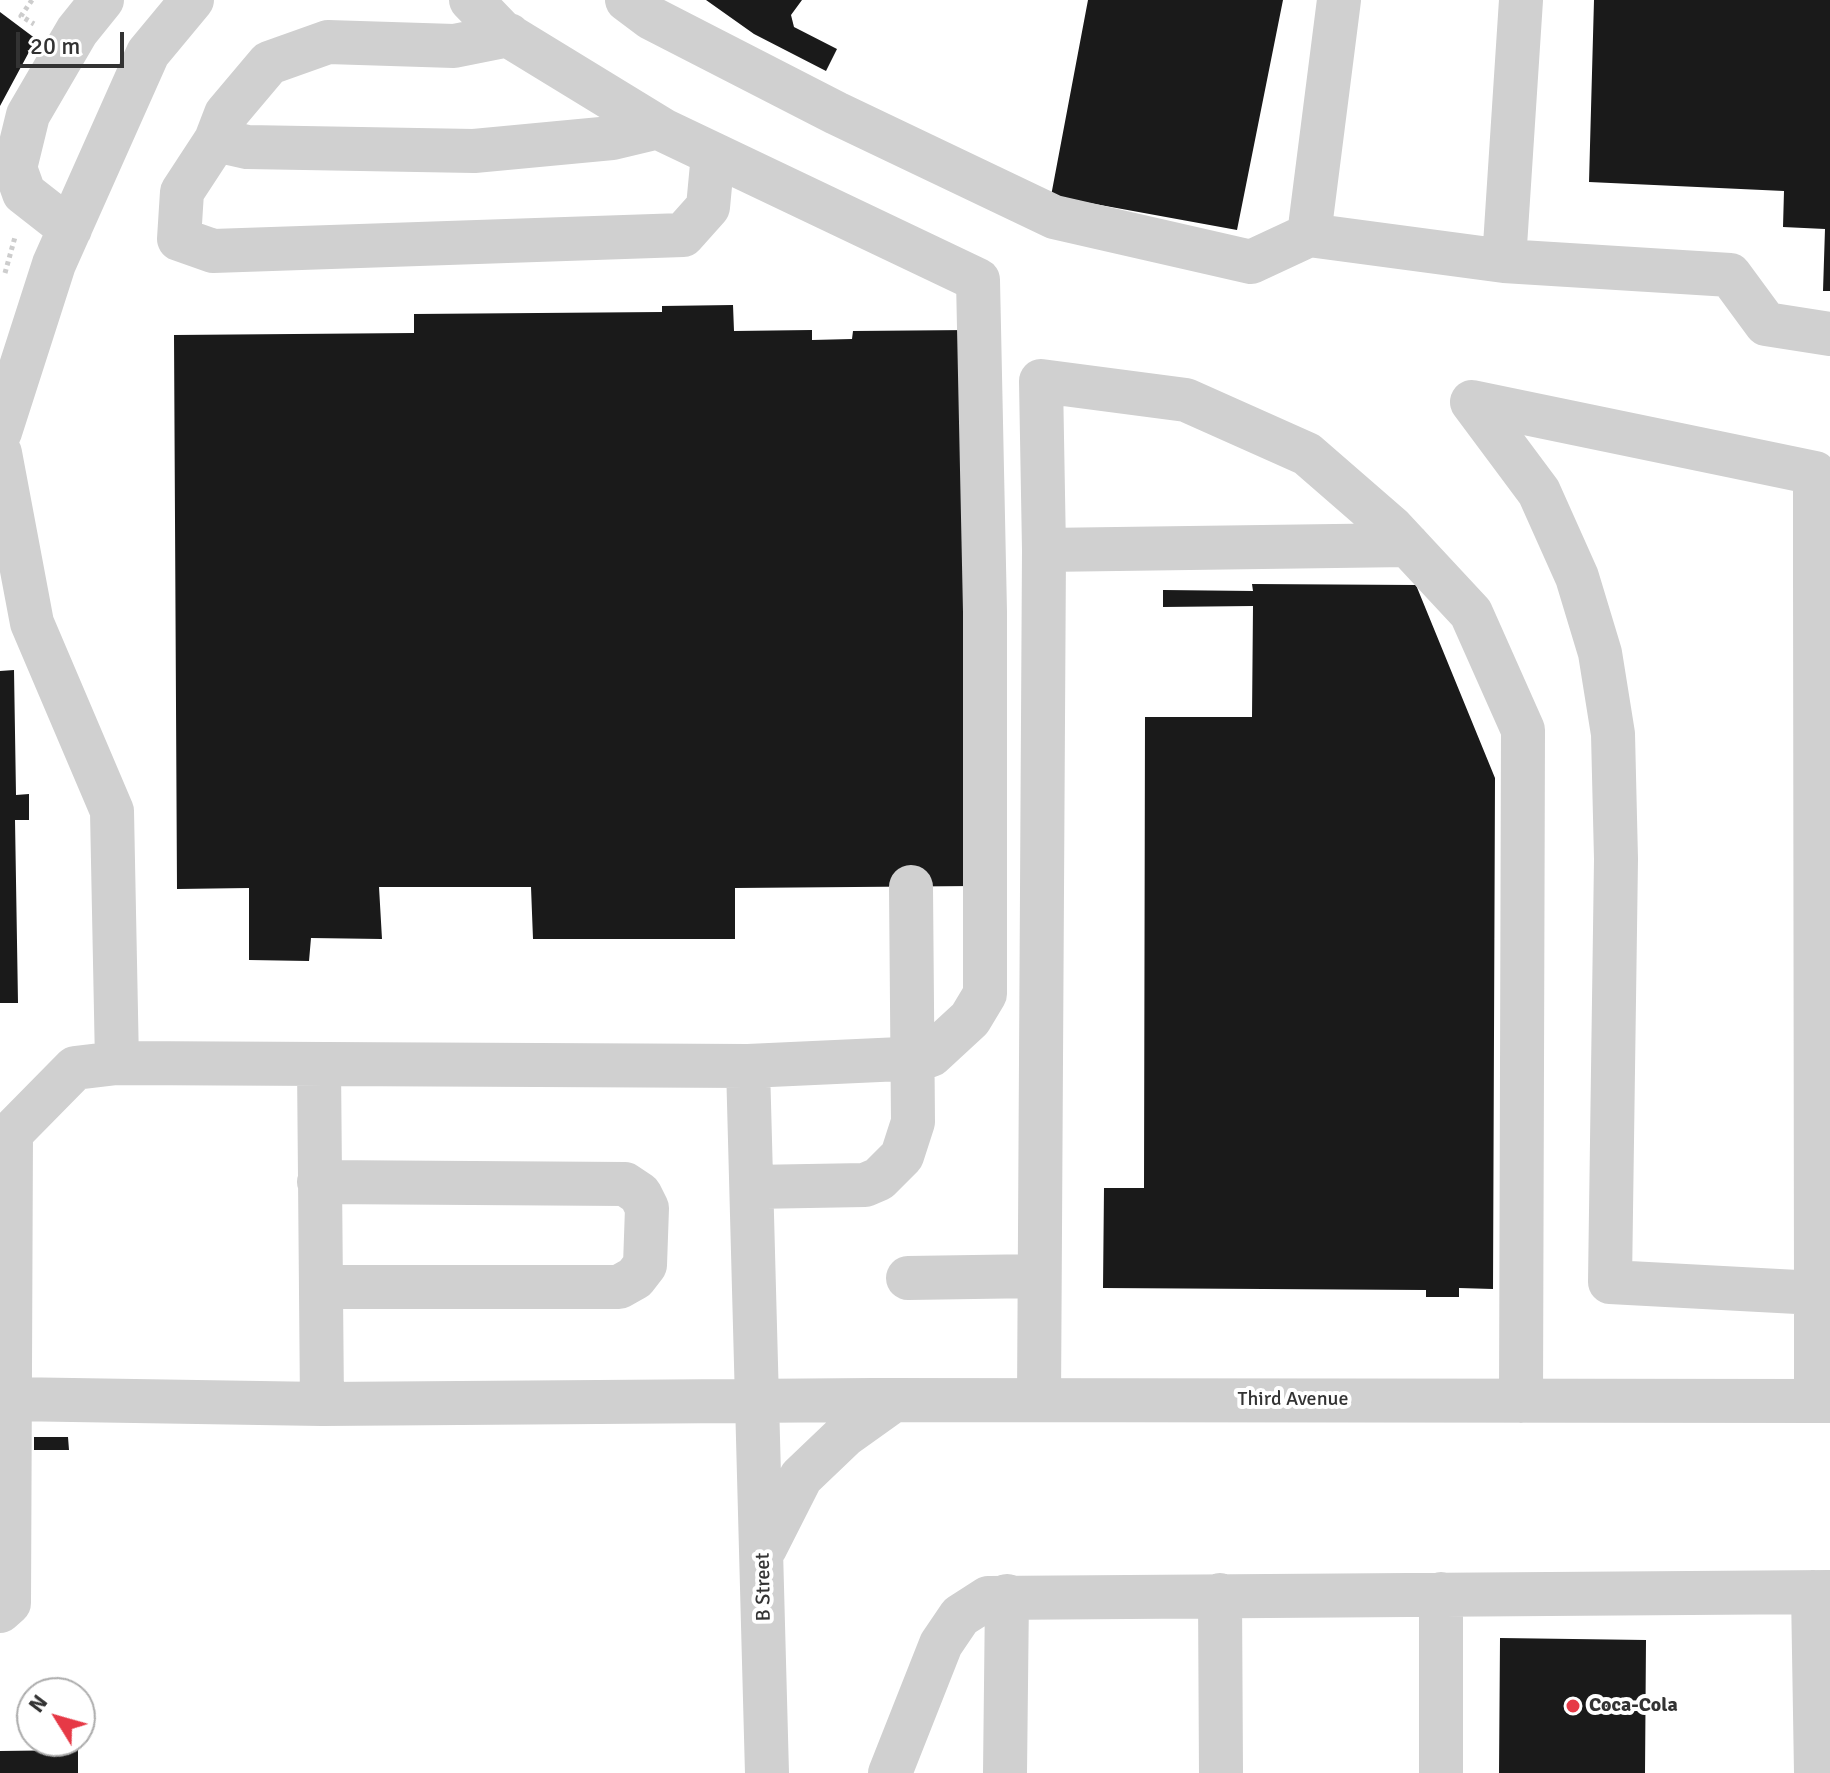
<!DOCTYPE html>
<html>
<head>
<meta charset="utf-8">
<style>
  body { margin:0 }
  #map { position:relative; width:1830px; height:1773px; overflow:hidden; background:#fff; font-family:Signika,sans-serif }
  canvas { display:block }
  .north { position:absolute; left:16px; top:1677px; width:80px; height:80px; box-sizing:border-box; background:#fff; border:2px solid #adadad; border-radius:50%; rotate:307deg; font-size:22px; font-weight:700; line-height:32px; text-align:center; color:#333 }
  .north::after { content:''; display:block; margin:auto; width:28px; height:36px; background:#e63946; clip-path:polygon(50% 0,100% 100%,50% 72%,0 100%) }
  .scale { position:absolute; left:16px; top:32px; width:108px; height:36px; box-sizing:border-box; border:4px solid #333; border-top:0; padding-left:10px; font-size:24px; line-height:28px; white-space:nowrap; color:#333; -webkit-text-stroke:6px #fff; paint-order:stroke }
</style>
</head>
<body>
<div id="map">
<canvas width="1830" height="1773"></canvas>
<div class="north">N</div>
<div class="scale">20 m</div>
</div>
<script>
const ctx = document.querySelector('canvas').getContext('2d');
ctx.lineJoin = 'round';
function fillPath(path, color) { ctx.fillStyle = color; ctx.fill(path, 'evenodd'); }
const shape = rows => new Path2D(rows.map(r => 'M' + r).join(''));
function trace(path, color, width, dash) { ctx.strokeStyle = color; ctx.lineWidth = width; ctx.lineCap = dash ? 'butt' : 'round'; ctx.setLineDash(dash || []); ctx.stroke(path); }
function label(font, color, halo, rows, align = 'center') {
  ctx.font = font + ' Signika,sans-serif'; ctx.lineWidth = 8; ctx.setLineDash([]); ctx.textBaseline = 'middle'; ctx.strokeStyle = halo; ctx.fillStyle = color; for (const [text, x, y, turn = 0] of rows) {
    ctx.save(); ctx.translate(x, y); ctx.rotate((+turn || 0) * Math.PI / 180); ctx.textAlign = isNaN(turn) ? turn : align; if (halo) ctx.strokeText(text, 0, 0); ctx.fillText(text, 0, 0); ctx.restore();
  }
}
fillPath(shape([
  [706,0,802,0,791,15,794,27,837,49,826,71,754,34],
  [1088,0,1283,0,1237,230,1051,196],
  [1594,0,1830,0,1830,291,1823,291,1825,229,1783,227,1784,191,1589,182],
  [0,12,36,39,0,106],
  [733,305,734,331,812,330,812,340,852,339,853,331,970,330,974,886,735,888,735,939,533,939,531,887,379,887,382,939,311,938,309,961,249,960,249,888,177,889,174,335,414,333,414,314,662,312,662,306],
  [1252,584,1416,585,1495,778,1493,1289,1459,1288,1459,1297,1426,1297,1426,1290,1103,1288,1104,1188,1144,1188,1145,717,1252,717,1253,606,1163,607,1163,590,1253,591],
  [14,670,16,795,29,794,29,820,15,820,18,1003,0,1003,0,671],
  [34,1437,68,1437,69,1450,34,1450],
  [1500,1638,1646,1640,1645,1773,1499,1773],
  [78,1750,78,1773,0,1773,0,1751]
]), '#1a1a1a');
trace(shape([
  [32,0,21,16,34,24],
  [5,273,15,237]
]), '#cdcdcd', 5, [4, 4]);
trace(shape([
  [471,0,501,31,663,130,978,280,985,612,985,994,970,1019,931,1055,923,1058,748,1066],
  [627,0,651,18,836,113,1054,217,1251,262,1309,235,1339,0],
  [509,35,454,46,328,42,269,63,226,114,216,140,247,147,474,151,612,138,658,127],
  [216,140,182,192,179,239,213,251,683,235,708,207,713,154],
  [70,229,24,193,15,168,28,115,77,31,102,0],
  [1309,235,1504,261,1521,0],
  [1504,261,1730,275,1766,324,1830,334],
  [0,432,54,264,148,53,192,0],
  [0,453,32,623,112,811,117,1063,748,1066,767,1773],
  [1044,550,1408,545],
  [319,1182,625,1184,640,1194,647,1208,645,1265,635,1278,619,1287,321,1287],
  [752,1187,865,1185,879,1179,902,1156,913,1122,911,887],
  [908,1278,1039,1276],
  [1816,1293,1610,1282,1616,859,1613,734,1600,653,1577,577,1539,492,1472,402,1815,473,1815,571,1816,1293,1816,1401],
  [10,1399,322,1404,319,1065],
  [1039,1400,1044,550,1041,381,1186,400,1307,454,1391,527,1471,613,1523,730,1521,1401],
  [322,1404,874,1400,1830,1401],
  [765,1548,801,1477,845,1435,894,1400],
  [1813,1592,1816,1773],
  [1220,1595,1221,1773],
  [0,1611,9,1603,11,1133,75,1068,117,1063],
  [890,1773,941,1644,960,1616,988,1598,1830,1592],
  [1005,1773,1007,1596],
  [1441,1773,1441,1594]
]), '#d0d0d0', 44);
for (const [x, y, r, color] of [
  [1573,1706,8,"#e63946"]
]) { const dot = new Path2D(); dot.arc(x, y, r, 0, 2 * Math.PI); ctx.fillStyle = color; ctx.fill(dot); trace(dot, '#fff', 3); }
label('20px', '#333', '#fff', [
  ["Third Avenue",1293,1400],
  ["B Street",764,1587,-91]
]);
label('bold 20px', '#333', '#fff', [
  ["Coca-Cola",1589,1706]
], 'left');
</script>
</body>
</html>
